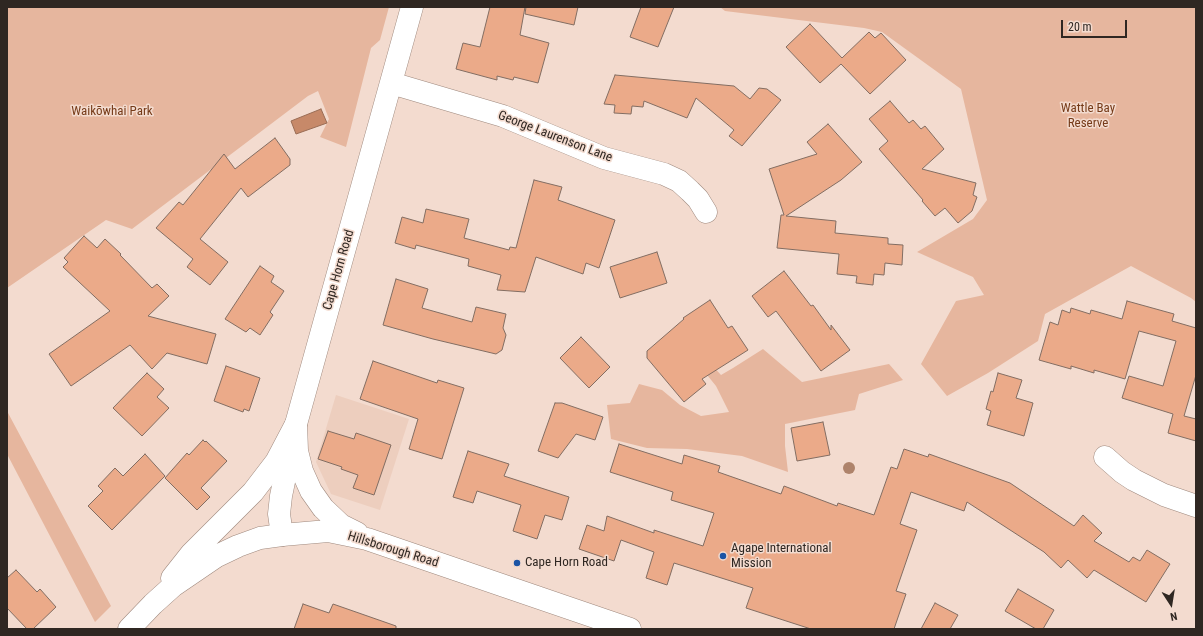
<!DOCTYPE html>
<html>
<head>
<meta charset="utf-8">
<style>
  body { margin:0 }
  #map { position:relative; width:1203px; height:636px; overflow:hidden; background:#f3dbcf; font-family:"Roboto Condensed",sans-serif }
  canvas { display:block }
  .frame { position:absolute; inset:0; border:8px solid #2f2722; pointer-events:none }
  .north { position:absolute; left:1151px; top:584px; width:40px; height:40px; -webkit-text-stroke:3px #f3dbcf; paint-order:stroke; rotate:168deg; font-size:11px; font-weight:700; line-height:16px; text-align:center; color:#2f2722 }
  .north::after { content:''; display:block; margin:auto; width:14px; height:18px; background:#2f2722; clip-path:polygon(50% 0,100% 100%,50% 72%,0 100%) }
  .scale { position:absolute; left:1061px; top:20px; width:66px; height:18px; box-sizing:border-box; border:2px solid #2f2722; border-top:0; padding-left:5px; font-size:12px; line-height:14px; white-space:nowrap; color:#2f2722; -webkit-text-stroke:3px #f3dbcf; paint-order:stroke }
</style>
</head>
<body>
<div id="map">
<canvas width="1203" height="636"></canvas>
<div class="frame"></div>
<div class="north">N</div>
<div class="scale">20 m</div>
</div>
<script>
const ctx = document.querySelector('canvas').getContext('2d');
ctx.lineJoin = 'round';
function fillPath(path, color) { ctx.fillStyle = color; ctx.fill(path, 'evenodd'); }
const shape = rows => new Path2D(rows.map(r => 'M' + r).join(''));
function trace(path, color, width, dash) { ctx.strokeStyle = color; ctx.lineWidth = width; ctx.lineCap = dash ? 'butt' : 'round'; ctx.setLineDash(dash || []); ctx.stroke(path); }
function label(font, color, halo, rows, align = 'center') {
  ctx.font = font + ' "Roboto Condensed",sans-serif'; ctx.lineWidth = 3; ctx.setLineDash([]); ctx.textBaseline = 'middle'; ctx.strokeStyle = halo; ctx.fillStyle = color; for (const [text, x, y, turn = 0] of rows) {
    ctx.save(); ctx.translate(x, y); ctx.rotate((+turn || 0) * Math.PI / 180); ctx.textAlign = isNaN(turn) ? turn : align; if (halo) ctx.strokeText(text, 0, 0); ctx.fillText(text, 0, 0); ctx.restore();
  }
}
fillPath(shape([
  [336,395,409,419,380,510,331,494,316,462]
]), '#edcebe');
fillPath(shape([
  [7,7,389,7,380,40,371,48,346,147,320,137,329,119,318,91,308,96,132,229,106,220,7,288],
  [720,7,1196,7,1196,302,1191,298,1131,266,1045,314,1038,341,988,373,947,396,921,364,956,301,984,295,973,277,917,252,973,219,987,200,961,89,882,32,864,28,725,11],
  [763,349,802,382,889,364,903,380,859,394,855,410,785,424,785,446,788,472,742,456,687,449,647,448,611,439,607,405,630,403,639,384,662,390,680,405,701,416,729,412,716,386,699,365,710,363,721,375,733,368],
  [7,411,111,606,95,622,7,454]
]), '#e6b69e');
const water = shape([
  [321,109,327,123,296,134,291,121,321,109]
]);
fillPath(water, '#c78969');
trace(water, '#996c54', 1);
const building = shape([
  [490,7,525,7,520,35,549,43,538,83,514,77,513,80,497,76,497,80,456,69,463,43,480,47,490,7],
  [526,7,578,7,574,25,525,14,526,7],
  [641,7,674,7,658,47,630,37,641,7],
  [810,24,842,58,869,32,875,38,881,33,906,60,870,94,841,64,820,83,786,47,810,24],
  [615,75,734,86,750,99,759,88,767,89,781,100,742,146,729,136,734,130,696,98,687,118,644,101,643,107,632,106,631,114,614,113,615,105,604,104,615,75],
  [890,101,909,123,913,120,921,129,925,126,944,149,922,169,976,183,973,195,977,197,972,211,958,223,945,208,935,216,922,201,923,200,879,149,888,141,869,119,890,101],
  [828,124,862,162,841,180,786,216,836,221,835,233,888,238,888,244,903,245,902,265,885,263,884,275,874,274,873,285,856,283,857,276,837,274,839,254,777,248,781,215,784,215,769,169,817,154,807,142,828,124],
  [275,138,290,159,290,165,248,197,241,188,200,239,228,262,210,285,187,267,193,259,156,228,179,202,183,205,224,154,235,169,275,138],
  [534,180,562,187,558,200,615,220,599,268,586,263,583,274,536,257,525,292,497,290,501,275,468,266,469,259,416,245,415,249,395,243,402,217,423,223,426,209,469,219,464,238,509,250,510,247,516,248,534,180],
  [84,236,97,248,105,239,121,254,120,255,152,288,157,284,169,296,148,316,216,334,207,364,167,353,152,369,130,345,71,386,49,354,110,311,63,267,68,262,64,258,84,236],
  [657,252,667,283,620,298,610,267,657,252],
  [260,266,274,276,271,282,284,291,270,312,273,315,260,335,250,328,246,332,225,319,260,266],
  [784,271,811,306,813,305,831,330,831,325,850,350,821,371,776,311,768,317,752,296,784,271],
  [396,279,428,289,422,308,472,322,476,307,506,314,503,328,506,335,502,350,496,354,433,339,383,325,396,279],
  [710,300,728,328,732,326,748,350,702,379,706,384,684,402,647,358,647,351,684,319,683,318,710,300],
  [1127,301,1174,314,1172,321,1196,328,1196,375,1184,416,1196,419,1196,441,1168,433,1173,414,1122,398,1129,376,1163,386,1176,341,1139,331,1125,379,1094,370,1094,373,1071,366,1071,369,1039,360,1050,322,1058,325,1062,310,1070,313,1071,308,1090,314,1091,310,1122,319,1127,301],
  [581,337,610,367,589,388,560,358,581,337],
  [373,361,437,383,438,380,464,388,442,459,409,449,418,419,360,399,373,361],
  [226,366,260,378,249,411,244,409,243,412,214,401,226,366],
  [147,373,164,389,157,397,169,408,142,436,113,408,147,373],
  [998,373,1022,380,1016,398,1033,403,1024,436,987,425,991,411,986,409,991,391,993,392,998,373],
  [555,403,562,403,603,417,595,440,576,434,558,458,538,451,555,403],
  [823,422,830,455,797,461,791,428,823,422],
  [328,431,354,439,356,433,391,445,374,495,353,488,358,475,341,469,342,467,318,459,328,431],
  [203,440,205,442,206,441,227,461,201,488,210,497,197,510,165,478,187,453,189,455,203,440],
  [619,444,682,464,684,455,720,466,718,472,781,494,784,486,837,506,838,503,874,515,891,467,897,469,904,449,928,457,929,454,1010,483,1074,526,1083,515,1102,533,1094,541,1129,562,1133,557,1140,561,1147,550,1170,564,1146,602,1094,570,1087,578,1068,560,1061,568,1044,552,967,502,964,511,911,492,900,524,917,530,896,591,906,594,894,629,811,629,746,608,753,588,674,563,667,585,646,578,654,552,621,540,614,561,579,549,587,525,604,531,607,516,654,533,654,530,703,546,714,513,671,500,673,492,610,472,619,444],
  [468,451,509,464,504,476,569,497,562,520,545,515,537,539,513,531,521,505,477,491,473,503,453,497,468,451],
  [145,454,165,476,112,530,88,506,103,491,98,486,115,468,123,476,145,454],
  [16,570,37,592,40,589,56,607,33,629,27,629,7,608,7,578,16,570],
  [1018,589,1054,610,1043,629,1036,629,1005,611,1018,589],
  [935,603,958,615,950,629,921,629,935,603],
  [303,604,329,613,333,604,396,626,396,629,294,629,303,604]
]);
fillPath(building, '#ebaa89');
trace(building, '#826d62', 1);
const minor = shape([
  [391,83,503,116,604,158,664,174,679,181,690,191,698,199,706,212],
  [1105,457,1122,472,1134,480,1164,495,1196,506],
  [282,535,279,514,281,496,296,424,412,7]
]);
const major = shape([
  [296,424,297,451,302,471,311,491,323,508,341,525,357,533],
  [172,578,191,554,253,492,276,462,296,424],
  [129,629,153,604,173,586,217,556,238,546,260,538,282,535,328,531,367,539,630,629]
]);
trace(minor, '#9f897e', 23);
trace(major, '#9f897e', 23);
trace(minor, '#fff', 22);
trace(major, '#fff', 22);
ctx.fillStyle = '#ae836b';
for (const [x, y] of [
  [849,468]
]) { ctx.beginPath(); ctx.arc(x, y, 6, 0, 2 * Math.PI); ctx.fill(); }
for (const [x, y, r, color] of [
  [723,556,4,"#1b54a5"],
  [517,563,4,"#1b54a5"]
]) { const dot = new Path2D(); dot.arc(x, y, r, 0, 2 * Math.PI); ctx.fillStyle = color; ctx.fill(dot); trace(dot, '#f3dbcf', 1.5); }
label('13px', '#763b19', '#f3dbcf', [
  ["Wattle Bay",1088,109],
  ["Reserve",1088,124],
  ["Waikōwhai Park",112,112]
]);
label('13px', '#2f2722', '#f3dbcf', [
  ["George Laurenson Lane",555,137,21],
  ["Cape Horn Road",339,270,-74],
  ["Hillsborough Road",393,550,17]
]);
label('13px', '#2f2722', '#f3dbcf', [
  ["Agape International",731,549],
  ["Mission",731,564],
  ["Cape Horn Road",525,563]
], 'left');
</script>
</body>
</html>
